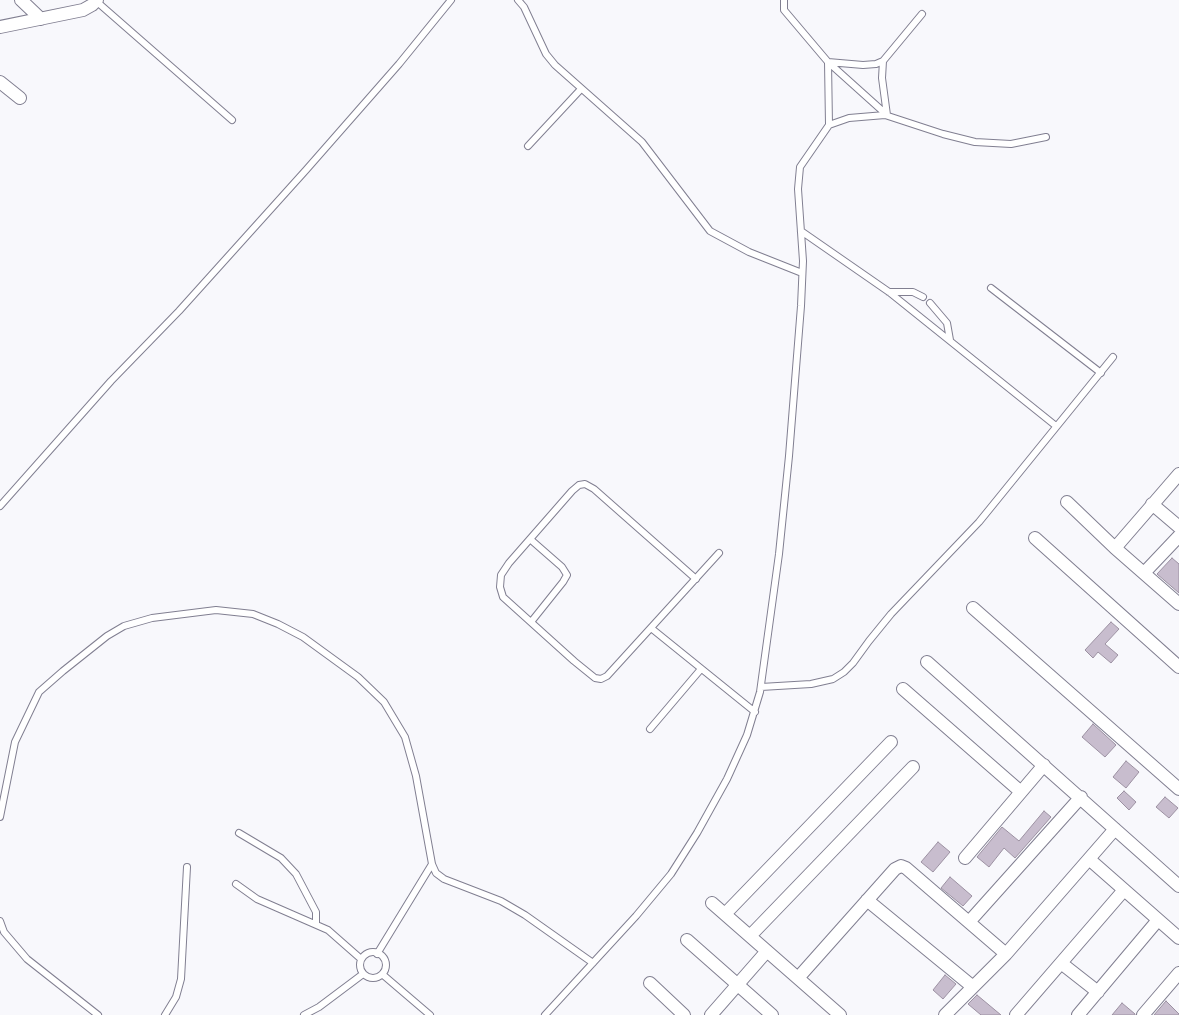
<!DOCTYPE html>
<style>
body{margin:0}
canvas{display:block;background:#f8f8fc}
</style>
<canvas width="1179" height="1015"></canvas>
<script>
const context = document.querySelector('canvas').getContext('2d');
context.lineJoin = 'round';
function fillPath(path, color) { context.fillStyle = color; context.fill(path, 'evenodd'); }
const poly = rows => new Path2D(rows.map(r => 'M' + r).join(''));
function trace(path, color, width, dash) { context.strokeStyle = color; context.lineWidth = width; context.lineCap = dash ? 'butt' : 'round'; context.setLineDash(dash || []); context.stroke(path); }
const building = poly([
 [1172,558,1179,564,1179,593,1157,574,1172,558],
 [1111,622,1119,629,1105,644,1118,655,1111,663,1098,652,1093,658,1085,650,1111,622],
 [1093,724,1116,745,1105,757,1082,737,1093,724],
 [1126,761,1139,772,1126,788,1113,777,1126,761],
 [1124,791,1136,802,1129,810,1117,798,1124,791],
 [1165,797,1178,808,1169,818,1156,807,1165,797],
 [1044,811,1051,817,1015,858,1004,848,989,867,977,857,1002,827,1019,841,1044,811],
 [938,842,950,852,933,872,921,862,938,842],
 [950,877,972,896,963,906,941,888,950,877],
 [945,975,956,984,943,999,933,990,945,975],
 [977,995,1001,1015,981,1015,968,1004,977,995],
 [1166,1001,1179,1014,1179,1015,1154,1015,1166,1001],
 [1122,1003,1135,1014,1135,1015,1112,1015,1122,1003]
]);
fillPath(building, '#c8bdce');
trace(building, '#9c91a2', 1);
const lane = poly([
 [518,0,524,7,546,54,555,65,642,142,710,231,749,252,802,273],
 [96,1,232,120],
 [883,61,882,78,887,115],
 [828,62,863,65,876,64,883,61,922,14],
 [828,62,887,115],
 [829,125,849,118,885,115,943,134,975,142,1011,144,1046,137],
 [528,146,581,89],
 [801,231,889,292,1056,426],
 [991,288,1101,373],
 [889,292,913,292,923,297],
 [930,303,947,323,950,340],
 [0,506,111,381,179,311,306,170,399,64,451,0],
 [530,539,562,567,567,575,563,582,531,622],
 [696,579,594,489,585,484,579,485,572,491,509,563,501,575,500,587,503,597,574,661,595,678,601,679,607,676,719,553],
 [651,628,755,712],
 [761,687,811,684,833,679,844,672,853,663,869,641,891,614,979,522,1113,357],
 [650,729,701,669],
 [0,817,15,742,39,692,63,671,107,636,124,626,152,618,216,610,253,614,278,624,303,637,358,677,384,702,405,737,416,776,432,864,436,873,444,879,501,901,525,915,593,963],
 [239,833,281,858,296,874,316,912,316,923],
 [236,884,257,899,328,930,361,959],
 [0,921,4,932,27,959,98,1015],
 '360 965a13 13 0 1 1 26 0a13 13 0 1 1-26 0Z',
 [377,954,432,864],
 [382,974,430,1015],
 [165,1015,176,997,181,979,187,867],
 [304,1015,319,1007,363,974],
 [545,1015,636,916,671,874,697,833,727,779,747,735,760,692,779,554,789,456,801,306,803,261,798,189,800,167,829,125,828,62,784,10,784,0]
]);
const street = poly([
 [21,0,41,19],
 [0,27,83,10,92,5,97,0],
 [0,82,20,98],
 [1067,502,1115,548,1179,604],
 [1152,504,1179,527],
 [1035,538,1179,667],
 [1115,548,1179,474],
 [1144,573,1179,536],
 [973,608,1179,789],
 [927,662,1179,886],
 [903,689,1021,792],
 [965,858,1044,765],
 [1089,859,1179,938],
 [867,900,973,987],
 [712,903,840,1015],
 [725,914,891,742],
 [969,922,1081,797],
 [750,936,913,767],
 [687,940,772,1015],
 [1061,963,1098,992],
 [798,978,895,869,901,866,906,868,1006,954],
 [650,983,684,1015],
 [711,1015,767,951],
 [945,1015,1006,954,1115,829],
 [1016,1015,1124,890],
 [1078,1015,1158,920],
 [1143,1015,1179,973]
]);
trace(lane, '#817f91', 8);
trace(street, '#817f91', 14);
trace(lane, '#fff', 6);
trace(street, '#fff', 12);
</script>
